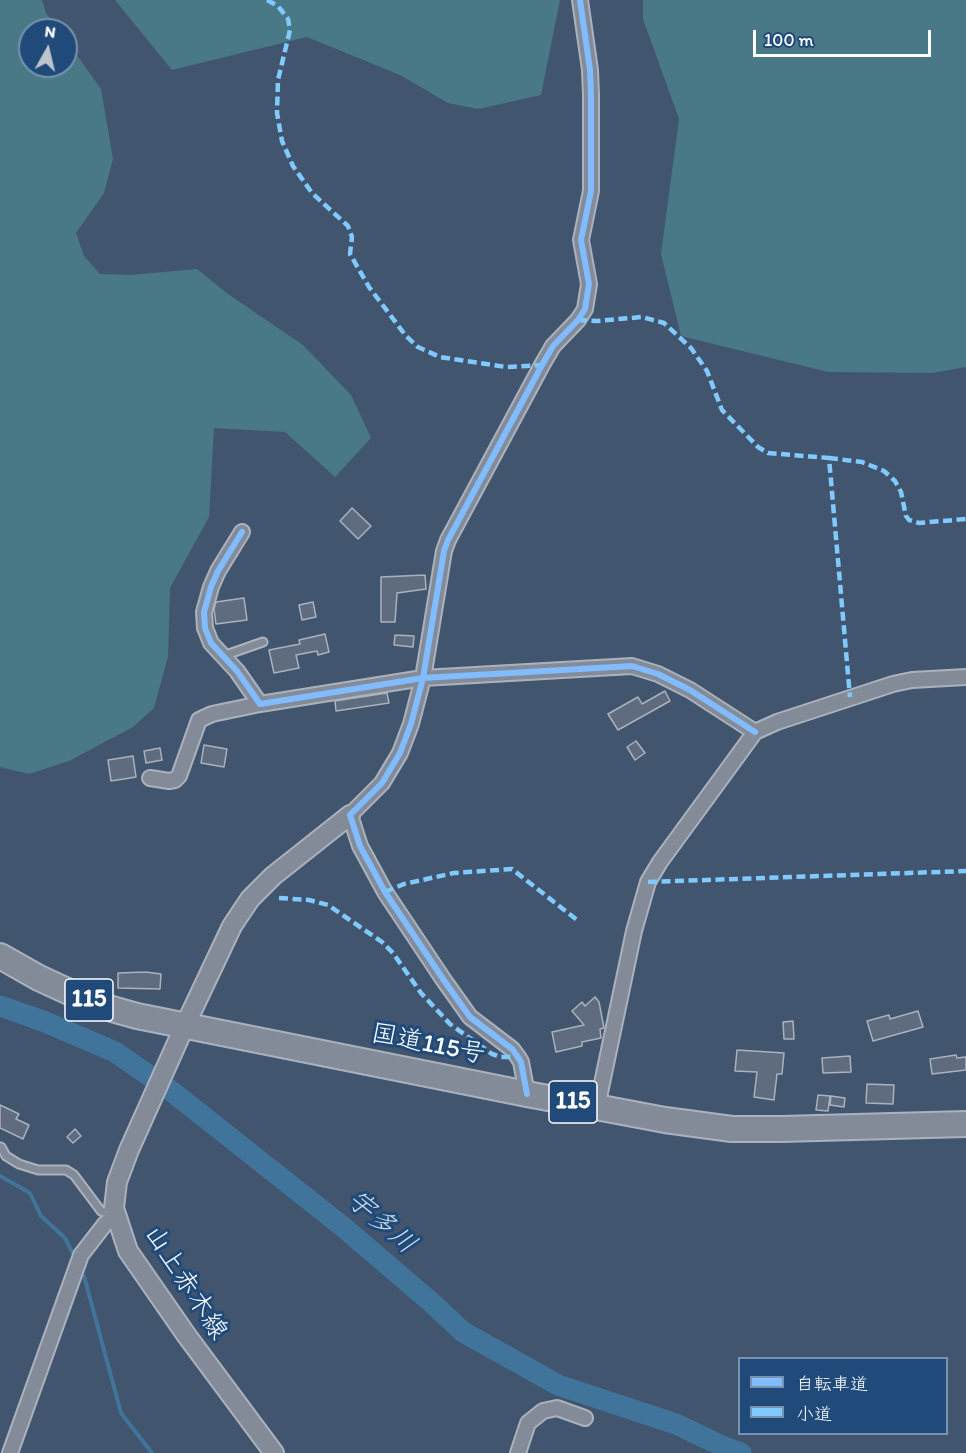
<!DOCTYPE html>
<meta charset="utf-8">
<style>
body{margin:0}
#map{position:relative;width:966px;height:1453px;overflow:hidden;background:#41556e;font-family:Itim,"Klee One",sans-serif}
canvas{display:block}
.legend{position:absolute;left:738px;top:1357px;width:210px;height:78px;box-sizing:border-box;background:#1f4a7a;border:2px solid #7992af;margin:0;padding:8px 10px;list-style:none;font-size:18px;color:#fff}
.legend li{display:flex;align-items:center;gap:12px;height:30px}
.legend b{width:30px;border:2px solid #7992af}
.north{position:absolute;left:18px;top:18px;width:60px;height:60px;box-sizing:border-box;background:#1f4a7a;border:2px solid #7992af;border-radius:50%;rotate:8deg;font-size:16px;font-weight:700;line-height:24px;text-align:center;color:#fff}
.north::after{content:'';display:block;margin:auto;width:21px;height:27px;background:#bcc4cc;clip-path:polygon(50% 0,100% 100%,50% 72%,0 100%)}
.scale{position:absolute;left:753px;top:30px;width:178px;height:27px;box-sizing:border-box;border:3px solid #fff;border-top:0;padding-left:8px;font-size:18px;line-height:21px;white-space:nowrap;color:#fff;-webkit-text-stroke:4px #1f4a7a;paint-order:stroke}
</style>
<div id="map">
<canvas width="966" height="1453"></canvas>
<ul class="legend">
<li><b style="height:8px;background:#80bcff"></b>自転車道</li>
<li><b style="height:8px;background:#80caff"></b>小道</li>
</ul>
<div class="north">N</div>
<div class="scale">100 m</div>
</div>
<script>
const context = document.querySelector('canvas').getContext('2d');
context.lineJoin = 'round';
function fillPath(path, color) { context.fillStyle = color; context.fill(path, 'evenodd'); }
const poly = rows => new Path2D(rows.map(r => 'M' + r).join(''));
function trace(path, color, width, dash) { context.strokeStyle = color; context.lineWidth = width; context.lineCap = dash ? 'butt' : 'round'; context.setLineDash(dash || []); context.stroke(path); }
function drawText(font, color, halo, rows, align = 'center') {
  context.font = font + ' Itim,"Klee One",sans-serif'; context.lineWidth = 6; context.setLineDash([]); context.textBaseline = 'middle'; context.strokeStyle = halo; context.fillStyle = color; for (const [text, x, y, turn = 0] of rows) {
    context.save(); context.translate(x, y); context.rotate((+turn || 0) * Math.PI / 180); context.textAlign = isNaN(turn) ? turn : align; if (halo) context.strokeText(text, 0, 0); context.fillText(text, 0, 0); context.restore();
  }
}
fillPath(poly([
 [0,0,42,0,46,13,59,30,30,30,30,66,66,66,66,40,101,89,113,159,104,193,76,233,84,256,100,274,131,275,197,269,228,294,303,345,351,395,371,438,335,477,285,432,214,428,209,517,170,588,168,657,154,708,133,727,69,761,29,774,0,767],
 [115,0,560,0,541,95,478,109,448,103,400,75,307,37,172,70],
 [643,0,966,0,966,367,932,373,828,372,681,336,661,254,679,119,643,19]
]), '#497886');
trace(poly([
 [0,1176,30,1193,41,1216,65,1238,72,1252],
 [84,1276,121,1413,152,1453]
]), '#41749a', 4);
trace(poly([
 [0,1006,43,1021,115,1052,170,1090,342,1226,432,1303,463,1332,558,1385,676,1424,724,1447,741,1453]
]), '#41749a', 21);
const building = poly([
 [352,508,371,526,358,539,340,521,352,508],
 [425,575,426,589,397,593,395,622,381,622,381,577,425,575],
 [244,598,247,620,216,624,214,609,216,602,244,598],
 [313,602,316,617,302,620,299,605,313,602],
 [325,634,329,652,318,655,317,651,296,655,299,668,274,673,269,650,300,644,299,640,325,634],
 [395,635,414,636,413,647,394,645,395,635],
 [665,691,670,701,618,730,608,714,638,697,642,704,665,691],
 [387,693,389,703,336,711,335,701,387,693],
 [636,741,645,753,635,760,627,747,636,741],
 [204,745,227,749,224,767,201,763,204,745],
 [160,748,162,760,146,763,144,751,160,748],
 [133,756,136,777,111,781,108,760,133,756],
 [146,972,161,974,160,989,118,988,118,973,146,972],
 [595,997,599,1002,604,1028,600,1029,601,1038,582,1042,582,1046,556,1052,552,1032,584,1025,572,1011,582,1002,585,1006,595,997],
 [918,1011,923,1027,873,1041,867,1021,889,1015,890,1019,918,1011],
 [793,1021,794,1039,784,1039,783,1022,793,1021],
 [737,1050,784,1053,782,1074,777,1074,774,1100,754,1097,757,1072,735,1071,737,1050],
 [956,1055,957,1058,966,1057,966,1070,932,1074,930,1059,956,1055],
 [850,1056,851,1072,823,1073,822,1058,850,1056],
 [867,1084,894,1085,893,1104,866,1103,867,1084],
 [818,1095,830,1096,828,1111,816,1110,818,1095],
 [831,1096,845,1098,844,1107,830,1105,831,1096],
 [0,1105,19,1114,16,1119,29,1125,23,1139,0,1128,0,1105],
 [75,1129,81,1136,73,1143,67,1137,75,1129]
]);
fillPath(building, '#5f6b7e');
trace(building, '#aab2be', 1.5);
const lane = poly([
 [223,656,263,642],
 [1,1147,6,1156,19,1164,38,1170,66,1170,74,1175,101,1211,115,1216]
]);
const street = poly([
 [242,532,218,571,211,587,204,612,205,628,211,643,237,671,260,704,423,678,632,666,658,674,690,690,755,732],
 [150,778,169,781,175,780,179,776,199,720,212,714,260,704],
 [527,1094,521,1062,518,1057,512,1049,470,1017,443,979,385,892,360,846,350,815,382,783,400,753,411,724,423,678,444,551,448,540,542,365,553,346,578,320,585,309,589,284,581,240,591,191,591,95,590,70,580,0],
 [597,1107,634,931,648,882,660,862,755,732,777,722,893,684,912,680,966,677],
 [10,1453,81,1255,105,1224,116,1216],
 [518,1453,528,1423,543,1411,557,1408,585,1418]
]);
const secondary = poly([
 [274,1453,187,1336,128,1251,114,1208,117,1182,129,1150,181,1034,232,926,250,899,273,876,350,815]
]);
const highway = poly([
 [0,956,39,978,78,996,112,1009,137,1016,527,1094,665,1120,732,1129,781,1129,966,1124]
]);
trace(lane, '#aab2be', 11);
trace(street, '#aab2be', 18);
trace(secondary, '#aab2be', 22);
trace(highway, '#aab2be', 28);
trace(lane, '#828b97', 7);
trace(street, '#828b97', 14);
trace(secondary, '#828b97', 18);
trace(highway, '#828b97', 24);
trace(poly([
 [267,0,278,6,288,19,290,30,278,80,277,113,282,141,293,166,312,193,348,226,352,237,350,254,369,287,406,336,418,347,440,357,506,367,542,365],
 [578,320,597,321,642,317,664,323,691,348,707,371,722,410,758,447,768,453,829,458,850,697],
 [829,458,862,462,884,471,895,481,901,492,906,516,909,520,919,523,966,519],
 [648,882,966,871],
 [385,892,404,884,454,873,512,869,577,920],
 [279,898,309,900,328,905,382,942,393,953,421,993,450,1024,492,1054,501,1057,518,1057]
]), '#80caff', 4.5, [9, 4.5]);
trace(poly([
 [242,532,218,571,211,587,204,612,205,628,211,643,237,671,260,704,423,678,632,666,658,674,690,690,755,732],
 [527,1094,521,1062,518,1057,512,1049,470,1017,443,979,385,892,360,846,350,815,382,783,400,753,411,724,423,678,444,551,448,540,542,365,553,346,578,320,585,309,589,284,581,240,591,191,591,95,590,70,580,0]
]), '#80bcff', 6);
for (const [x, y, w] of [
 [89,1000,48],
 [573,1102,48]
]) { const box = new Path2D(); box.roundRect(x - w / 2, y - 21, w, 42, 4.5); context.fillStyle = '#1f4a7a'; context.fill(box); trace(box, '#fff', 1.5); }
drawText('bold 24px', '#fff', null, [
 ["115",89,1000],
 ["115",573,1102]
]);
drawText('26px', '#fff', '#1f4a7a', [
 ["国道115号",428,1045,11],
 ["山上赤木線",185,1283,57]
]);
drawText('italic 27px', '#d0dde7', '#1f4a7a', [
 ["宇多川",381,1223,41]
]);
</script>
